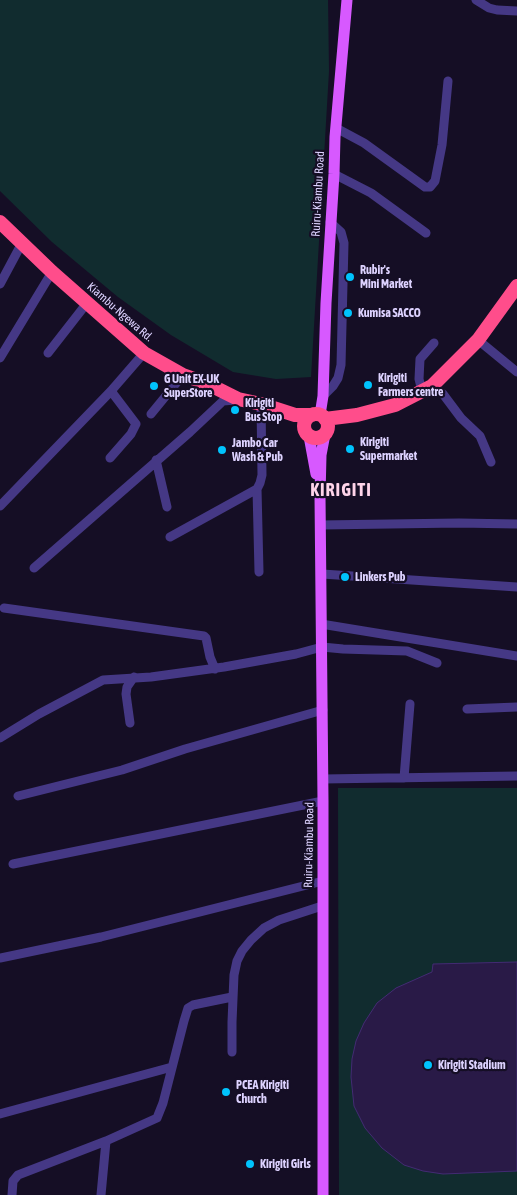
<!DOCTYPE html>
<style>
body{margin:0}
canvas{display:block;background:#150e25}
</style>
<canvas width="517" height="1195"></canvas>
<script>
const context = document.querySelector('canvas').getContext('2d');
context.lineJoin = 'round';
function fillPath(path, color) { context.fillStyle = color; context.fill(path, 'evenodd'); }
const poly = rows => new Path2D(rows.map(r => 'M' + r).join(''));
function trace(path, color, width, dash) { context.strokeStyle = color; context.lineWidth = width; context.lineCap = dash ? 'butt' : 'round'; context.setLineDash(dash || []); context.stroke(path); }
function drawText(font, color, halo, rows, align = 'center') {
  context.font = font + ' "Asap Condensed",sans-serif'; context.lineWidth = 4.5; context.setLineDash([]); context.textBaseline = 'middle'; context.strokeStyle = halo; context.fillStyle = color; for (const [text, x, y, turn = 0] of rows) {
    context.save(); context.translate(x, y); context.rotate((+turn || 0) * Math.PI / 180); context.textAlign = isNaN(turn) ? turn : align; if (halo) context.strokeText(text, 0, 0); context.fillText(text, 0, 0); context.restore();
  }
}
fillPath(poly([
 [0,0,328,0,329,71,311,377,276,379,233,372,171,335,118,297,52,242,0,191],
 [338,788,517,788,517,1195,339,1195]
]), '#112c2f');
const building = poly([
 [517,962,517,1171,443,1174,423,1171,404,1165,382,1148,365,1128,354,1106,351,1077,352,1059,356,1041,364,1023,377,1003,396,988,432,972,433,964,517,962]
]);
fillPath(building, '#291a47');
trace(building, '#432b73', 1);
trace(poly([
 [476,0,489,8,497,10,517,11],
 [336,128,364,143,425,187,430,187,435,181,442,145,448,81],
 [334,174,371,193,426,233],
 [0,284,22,243],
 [478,340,517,372],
 [48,353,87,303],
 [0,358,52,272],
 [432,386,443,394,461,418,480,436,491,462],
 [422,391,419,379,420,359,434,343],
 [323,396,333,386,338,378,341,365,344,243,341,232,330,222],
 [151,414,183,375],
 [110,458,131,434,136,424,111,391],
 [156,460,167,507],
 [257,489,259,572],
 [0,506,111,391,144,353],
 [321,525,459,523,517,524],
 [170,537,257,489,260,483,262,475,261,404],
 [34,568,190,432,223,401,235,400],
 [322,574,517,587],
 [4,608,204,636,206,638,210,657,215,669],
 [321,624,517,656],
 [467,709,517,707],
 [130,723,126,694,127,687,134,677],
 [0,738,39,714,103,680,151,677,224,667,296,654,322,647,343,649,407,651,437,663],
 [404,778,410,704],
 [323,779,517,776],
 [18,796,122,770,185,749,323,710],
 [13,864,323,801],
 [0,958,101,937,323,881],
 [232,1052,232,1022,234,975,237,961,242,951,251,940,264,928,279,920,322,906],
 [0,1114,172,1067],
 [12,1195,13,1181,18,1175,106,1141],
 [101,1195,106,1141,157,1118,163,1103,184,1021,188,1008,193,1005,232,997]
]), '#453885', 9);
trace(poly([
 [320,415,323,396,326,303,334,174,335,137,347,0],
 [309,436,316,474],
 [323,1195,323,801,320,496,321,455,325,434]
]), '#d759ff', 11);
trace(poly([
 [0,222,52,272,144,353,183,375,206,383,238,399,261,404,295,415,312,415],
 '304 426a12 12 0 1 1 24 0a12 12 0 1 1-24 0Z',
 [325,419,357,415,395,405,432,386,478,340,517,286]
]), '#ff4d8b', 14);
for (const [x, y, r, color] of [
 [350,277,5,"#00c3fd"],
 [348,313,5,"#00c3fd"],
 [368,385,5,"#00c3fd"],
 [154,386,5,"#00c3fd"],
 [235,410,5,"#00c3fd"],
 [350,449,5,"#00c3fd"],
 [222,450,5,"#00c3fd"],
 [345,577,5,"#00c3fd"],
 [428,1065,5,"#00c3fd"],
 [226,1092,5,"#00c3fd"],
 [250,1164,5,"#00c3fd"]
]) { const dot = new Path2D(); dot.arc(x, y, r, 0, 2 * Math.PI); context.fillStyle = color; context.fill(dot); trace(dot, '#150e25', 2); }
drawText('12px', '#ddd2ff', '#150e25', [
 ["Ruiru-Kiambu Road",318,194,-87],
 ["Kiambu-Ngewa Rd.",120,312,41],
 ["Ruiru-Kiambu Road",309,845,-89]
]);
drawText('bold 12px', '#ddd2ff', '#150e25', [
 ["Rubir's",360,270],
 ["Mini Market",360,284],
 ["Kumisa SACCO",358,313],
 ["Kirigiti",378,378],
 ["Farmers centre",378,392],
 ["G Unit EX-UK",164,379],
 ["SuperStore",164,393],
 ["Kirigiti",245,403],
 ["Bus Stop",245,417],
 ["Kirigiti",360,442],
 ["Supermarket",360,456],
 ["Jambo Car",232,443],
 ["Wash & Pub",232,457],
 ["Linkers Pub",355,577],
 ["Kirigiti Stadium",438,1065],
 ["PCEA Kirigiti",236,1085],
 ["Church",236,1099],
 ["Kirigiti Girls",260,1164]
], 'left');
context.letterSpacing = '1px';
drawText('bold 18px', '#ffd4ea', '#150e25', [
 ["KIRIGITI",341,490]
]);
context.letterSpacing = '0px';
</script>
